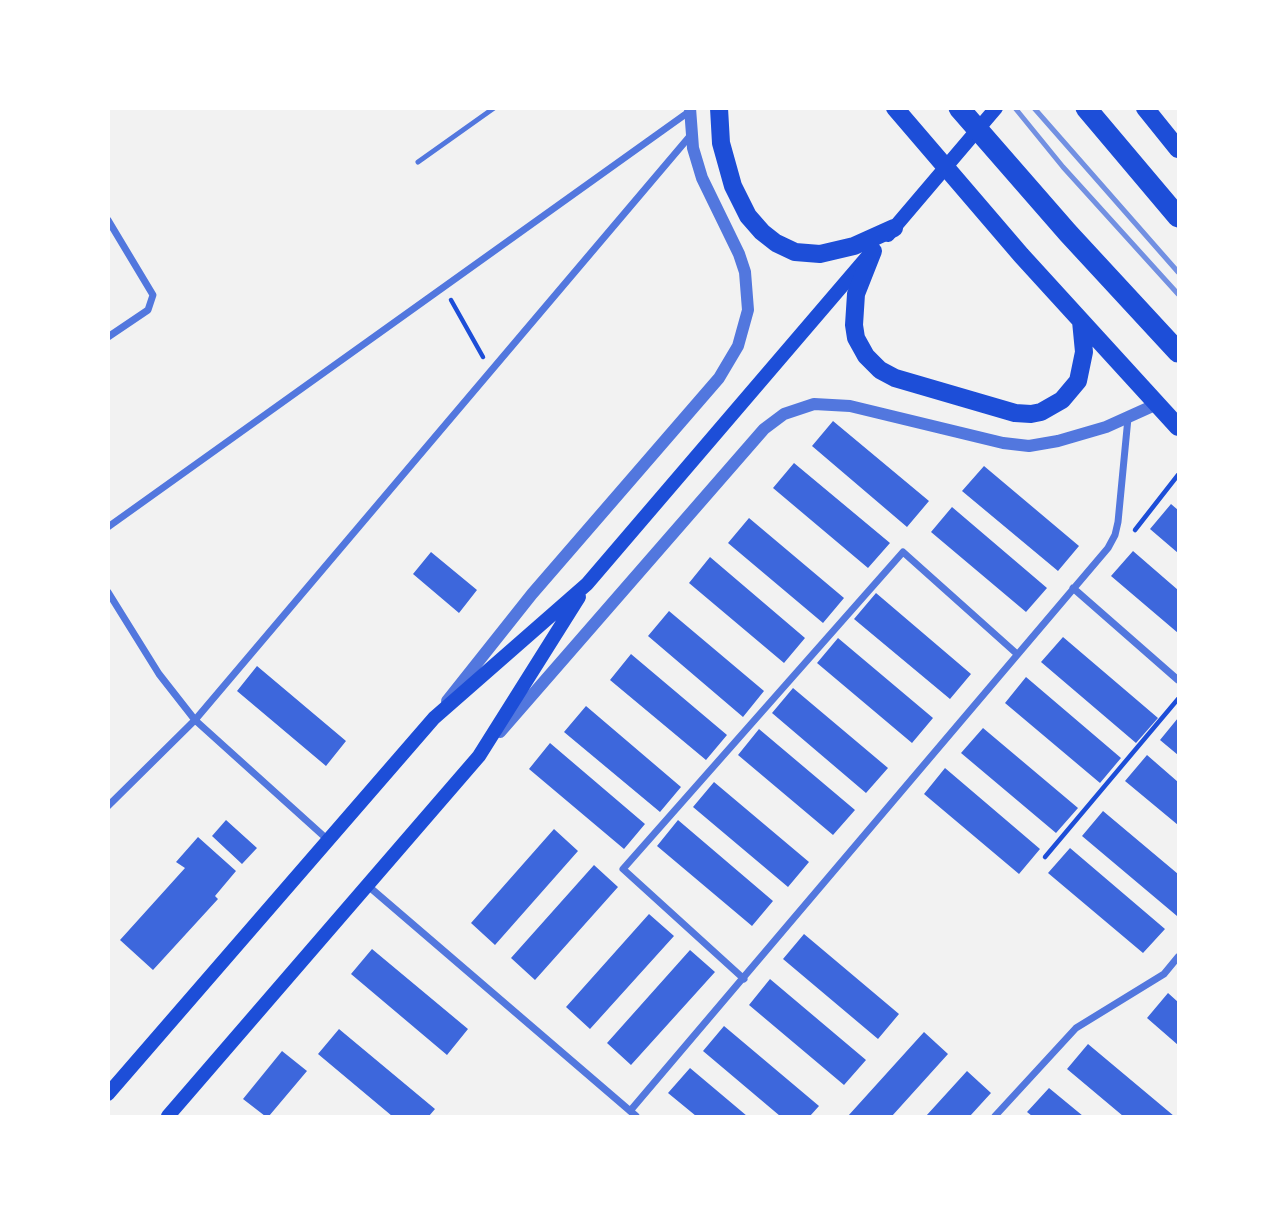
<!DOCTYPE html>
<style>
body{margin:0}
#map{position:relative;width:1287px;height:1225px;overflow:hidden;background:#f2f2f2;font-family:Manrope,sans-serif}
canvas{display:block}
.frame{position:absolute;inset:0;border:110px solid #fff;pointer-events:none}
</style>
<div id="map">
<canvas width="1287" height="1225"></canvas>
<div class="frame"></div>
</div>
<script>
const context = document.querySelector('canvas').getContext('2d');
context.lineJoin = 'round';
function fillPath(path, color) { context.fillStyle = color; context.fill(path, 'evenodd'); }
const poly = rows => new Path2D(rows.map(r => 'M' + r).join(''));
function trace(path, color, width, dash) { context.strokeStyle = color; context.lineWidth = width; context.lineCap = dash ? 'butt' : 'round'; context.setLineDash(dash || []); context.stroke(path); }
fillPath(poly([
 [833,421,929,501,907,527,812,446],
 [794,463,890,543,868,568,773,488],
 [984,466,1079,546,1058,571,962,491],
 [1171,504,1178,510,1178,553,1150,529],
 [952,507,1047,588,1026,612,931,532],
 [749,518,844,598,823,623,728,543],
 [1133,551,1178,590,1178,633,1111,576],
 [431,552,477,590,459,613,413,574],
 [710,557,805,638,784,663,689,583],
 [876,593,971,674,950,699,854,619],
 [669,611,764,691,743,717,648,636],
 [1063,637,1158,718,1136,743,1041,662],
 [838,638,933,718,912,743,817,663],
 [631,654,727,735,706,760,610,680],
 [257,666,346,741,326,766,237,691],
 [1026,677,1121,758,1100,783,1005,703],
 [793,688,888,768,866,793,772,713],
 [586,706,681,787,660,812,564,732],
 [1178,718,1178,755,1160,740],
 [983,728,1078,808,1056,833,961,753],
 [759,729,855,810,833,835,738,755],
 [550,743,645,824,624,849,529,769],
 [1147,755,1178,782,1178,825,1125,781],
 [945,768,1040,849,1019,874,924,794],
 [714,782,809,862,788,887,693,807],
 [1103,811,1178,874,1177,916,1082,836],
 [226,820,257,848,242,864,212,836],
 [678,820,773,901,752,926,657,846],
 [554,829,578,851,495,945,471,923],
 [198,837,236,871,215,896,218,899,153,970,120,940,185,868,176,862],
 [1070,848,1165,929,1143,953,1048,873],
 [594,865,618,887,535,980,511,958],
 [649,914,674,936,590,1029,566,1007],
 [804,934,899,1014,878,1039,783,959],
 [372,949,468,1029,447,1055,351,974],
 [690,950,715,972,631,1065,607,1043],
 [770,979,866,1060,844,1085,749,1005],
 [1168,993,1178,1002,1178,1045,1147,1018],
 [724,1026,819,1106,810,1116,780,1116,703,1051],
 [339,1029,435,1109,429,1116,392,1116,318,1054],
 [924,1032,948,1054,892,1116,848,1116],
 [1088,1044,1174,1116,1123,1116,1067,1069],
 [282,1051,307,1071,269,1116,265,1116,243,1099],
 [690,1068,747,1116,696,1116,668,1093],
 [967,1071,991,1093,970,1116,926,1116],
 [1049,1088,1083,1116,1032,1116,1027,1112]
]), '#3d67dc');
trace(poly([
 [451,300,483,357],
 [1135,530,1178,475],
 [1045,857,1178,699]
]), '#1d4ed8', 4.5);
trace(poly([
 [418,162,494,108]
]), '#5277de', 5);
trace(poly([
 [108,220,153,295,148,310,108,337],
 [108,527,690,111],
 [1073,588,1178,680],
 [108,592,159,674,195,720,328,840],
 [108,806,195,720,690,136],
 [367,885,636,1116],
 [744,979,623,869,903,552,1017,654],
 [630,1111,1108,548,1115,535,1118,522,1128,418],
 [995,1116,1076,1028,1164,974,1178,957]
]), '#5277de', 7);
trace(poly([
 [447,701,532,594,719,378,738,346,748,310,745,272,739,254,702,178,693,148,690,108],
 [500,732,764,429,784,414,814,404,850,406,1003,443,1029,446,1058,441,1106,427,1157,404]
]), '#5277de', 12);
trace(poly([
 [888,235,996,108],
 [108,1094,434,718,587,584,867,257],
 [168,1116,479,756,579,597]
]), '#1d4ed8', 14);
trace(poly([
 [719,108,721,143,733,186,748,216,762,232,776,243,795,252,820,254,854,246,894,228],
 [895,108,1021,255,1178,427],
 [1145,108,1178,149],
 [873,251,856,294,854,325,856,338,866,356,880,370,895,378,1015,413,1031,414,1041,412,1062,400,1078,381,1084,352,1081,321]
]), '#1d4ed8', 18);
trace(poly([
 [959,108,1068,233,1178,352],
 [1086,108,1178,217]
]), '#1d4ed8', 21);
trace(poly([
 [1015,108,1063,167,1178,294],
 [1034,108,1178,272]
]), '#7290e2', 5);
</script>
